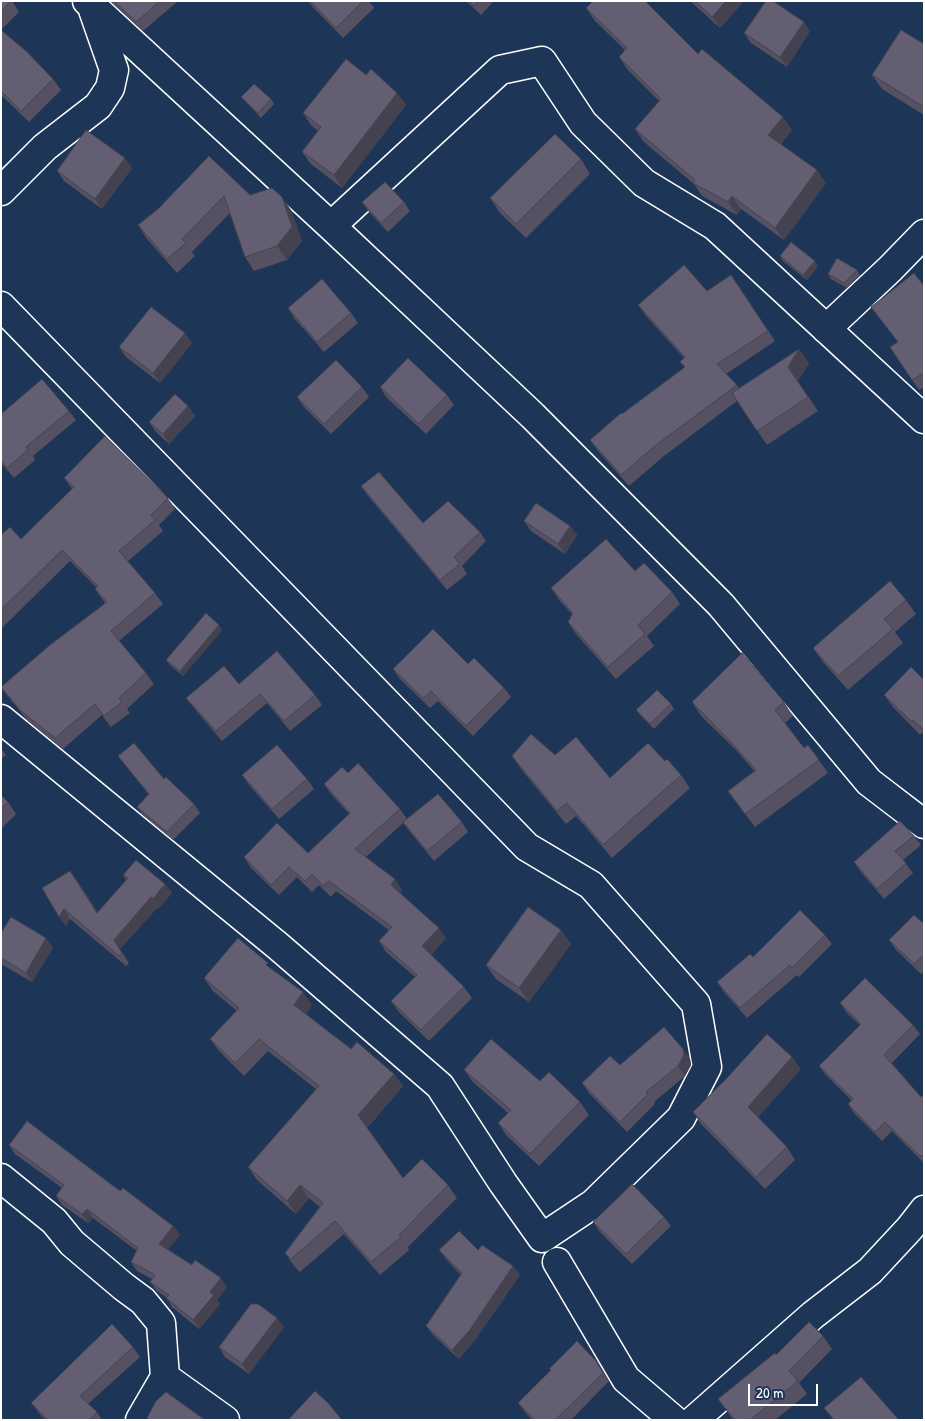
<!DOCTYPE html>
<style>
body{margin:0}
#map{position:relative;width:925px;height:1421px;overflow:hidden;background:#1d3557;font-family:"Patrick Hand",sans-serif}
canvas{display:block}
.frame{position:absolute;inset:0;border:2px solid #fff;pointer-events:none}
.scale{position:absolute;left:748px;top:1384px;width:70px;height:22px;box-sizing:border-box;border:2px solid #fff;border-top:0;padding-left:6px;font-size:15px;line-height:18px;white-space:nowrap;color:#fff;-webkit-text-stroke:4px #1d3557;paint-order:stroke}
</style>
<div id="map">
<canvas width="925" height="1421"></canvas>
<div class="frame"></div>
<div class="scale">20 m</div>
</div>
<script>
const context = document.querySelector('canvas').getContext('2d');
context.lineJoin = 'round';
const poly = rows => new Path2D(rows.map(r => 'M' + r).join(''));
function trace(path, color, width, dash) { context.strokeStyle = color; context.lineWidth = width; context.lineCap = dash ? 'butt' : 'round'; context.setLineDash(dash || []); context.stroke(path); }
function fillPath(path, color) { context.fillStyle = color; context.fill(path, 'evenodd'); }
const street = poly([
 [87,1,331,226,533,416,721,605,869,782,924,824],
 [1,191,45,147,98,106,110,88,114,70,93,10],
 [331,226,500,70,542,61,583,123,644,183,715,226,924,419],
 [1,306,527,847,591,885,696,1004,707,1067,681,1118,593,1204,542,1238,503,1183,440,1086,278,946,1,719],
 [826,329,890,269,924,234],
 [1,1178,54,1221,72,1243,124,1287,143,1301,161,1323,165,1377,140,1420],
 [557,1262,626,1379,674,1420],
 [165,1377,225,1420],
 [694,1420,813,1315,870,1271,910,1228,924,1210]
]);
trace(street, '#fff', 31);
trace(street, '#1d3557', 28);
fillPath(poly([
 [1,1,12,1,19,12,1,30,53,79,61,90,29,122,1,95],
 [110,1,178,1,143,31],
 [308,1,369,1,374,8,343,38,311,5],
 [466,1,494,1,481,15],
 [690,1,744,1,720,28],
 [586,8,698,54,792,130,781,144,826,183,784,240,741,209,737,215,702,196,694,184,644,142,635,129,659,101,628,70,619,57,625,50,595,21],
 [810,31,787,67,751,43,744,33],
 [924,44,924,115,882,89,872,75],
 [366,75,397,93,406,105,342,188,311,164,302,152,318,131,311,125,303,113],
 [241,97,271,99,274,104,261,118,245,101],
 [209,156,250,195,291,210,302,241,287,260,254,271,245,257,230,213,192,252,195,256,177,273,147,239,138,225,158,209],
 [581,159,590,174,526,238,500,213,490,198],
 [132,168,102,209,64,181,57,171],
 [362,202,404,202,410,211,388,232,369,212],
 [780,256,818,266,807,280,783,261],
 [857,270,860,275,847,288,831,279,828,274],
 [739,286,775,341,726,374,739,388,799,349,809,363,798,381,818,411,767,445,737,401,664,456,629,486,597,450,590,440,622,414,685,368,680,362,684,358,646,316,638,305,707,291],
 [924,286,924,387,919,390,890,347,898,342,871,307],
 [288,308,351,313,358,323,324,352,294,318],
 [192,343,160,383,126,357,119,347],
 [362,387,369,397,331,434,304,407,297,397],
 [380,387,447,395,454,405,426,434,386,397],
 [188,406,195,416,169,444,156,432,149,422],
 [69,411,76,420,33,456,35,460,14,478,1,463,1,414],
 [64,478,168,498,175,509,159,525,163,531,128,561,155,593,163,604,119,641,146,673,154,684,127,709,130,713,111,727,102,715,63,749,29,722,9,698,1,688,105,603,95,589,97,588,70,561,1,629,1,535,21,539,72,489],
 [361,486,423,523,480,532,486,541,462,566,467,574,447,590,368,496],
 [524,521,570,526,577,535,565,554,531,531],
 [635,571,672,592,680,604,647,636,654,646,616,679,576,634,568,622,572,614,559,600,551,588],
 [906,600,916,614,895,632,903,643,848,690,823,662,813,648],
 [222,630,183,676,170,665,166,660],
 [468,664,504,688,511,697,473,736,438,701,430,708,400,679,393,669],
 [924,680,924,734,922,733,920,735,893,707,884,695],
 [239,684,315,695,322,705,290,731,267,703,222,741,193,707,186,698],
 [692,702,784,702,793,716,785,723,804,748,819,760,828,773,755,827,728,791,755,772,738,752,701,716],
 [671,704,674,709,654,729,640,715,636,710],
 [1,748,6,755,1,759],
 [555,755,610,778,665,761,681,775,690,788,612,858,576,816,566,824,521,769,512,756],
 [118,756,164,779,194,804,200,813,173,840,143,815,137,807,149,795],
 [348,773,400,809,407,819,462,822,468,832,434,861,410,832,403,823,366,857,402,890,400,893,446,938,431,955,464,987,472,998,429,1041,399,1012,391,1001,415,977,386,952,379,941,389,930,336,891,331,897,319,885,312,892,297,877,279,895,251,868,244,857,308,853,349,814,331,794,324,784],
 [242,775,307,779,314,789,279,819,249,785],
 [1,795,8,802,16,814,1,829],
 [914,836,921,845,903,860,913,873,884,899,860,871,854,862],
 [123,875,165,884,172,893,159,908,158,907,120,949,129,963,126,966,70,919,66,926,59,917,77,880,98,913,126,880],
 [924,924,924,972,921,974,896,950,889,940],
 [1,933,46,938,53,948,32,982,1,964],
 [825,935,832,944,799,977,797,975,747,1018,724,992,717,982,753,957],
 [571,944,529,1002,496,979,486,965],
 [272,969,312,1005,306,1014,351,1049,394,1074,403,1086,367,1128,403,1178,448,1185,457,1198,408,1247,409,1250,380,1275,344,1234,300,1272,294,1266,285,1253,320,1207,309,1198,296,1214,257,1180,248,1167,316,1089,268,1051,244,1076,219,1051,210,1039,237,1011,213,991,204,978],
 [840,1003,913,1025,920,1034,892,1063,921,1097,924,1095,924,1163,892,1131,882,1141,854,1113,848,1104,851,1100,826,1075,819,1066,860,1025,847,1013],
 [683,1049,690,1059,691,1065,685,1076,654,1102,655,1104,627,1132,589,1093,582,1083,620,1065],
 [801,1069,758,1117,787,1147,795,1160,765,1189,701,1124,693,1112,726,1079],
 [464,1070,580,1102,589,1115,539,1166,507,1136,498,1123,508,1113,473,1082],
 [9,1145,120,1191,173,1226,180,1235,167,1250,227,1287,217,1300,220,1304,199,1329,172,1307,167,1298,157,1291,150,1282,152,1279,137,1271,131,1262,137,1251,93,1218,88,1223,62,1205,56,1196,62,1188,15,1154],
 [664,1217,671,1226,632,1264,600,1232,593,1222],
 [439,1250,478,1250,513,1266,520,1275,475,1340,459,1359,433,1335,426,1326,461,1275,446,1259],
 [284,1327,249,1374,225,1357,219,1347],
 [823,1336,832,1349,799,1383,807,1394,775,1420,733,1420,718,1399,776,1355],
 [133,1347,140,1357,88,1404,97,1412,102,1420,45,1420,38,1412,31,1403],
 [596,1361,609,1381,571,1420,532,1420,524,1411,518,1403]
]), '#555162');
fillPath(poly([
 [726,1,744,1,720,28,712,17],
 [804,22,810,31,787,67,780,57],
 [397,93,406,105,342,188,334,175],
 [783,117,792,130,777,148,768,135],
 [125,158,132,168,102,209,95,199],
 [817,170,826,183,784,240,775,228],
 [732,196,741,209,737,215,728,202],
 [282,197,291,210,302,241,287,260,277,246],
 [815,261,818,266,807,280,803,275],
 [185,333,192,343,160,383,153,373],
 [799,349,809,363,798,381,818,411,788,367],
 [188,406,195,416,169,444,163,434],
 [570,526,577,535,565,554,558,544],
 [219,625,222,630,183,676,180,671],
 [70,871,77,880,104,923,97,913],
 [395,879,402,890,398,895,391,885],
 [165,884,172,893,159,908,153,899],
 [151,897,158,907,120,949,129,963,114,940],
 [64,909,70,919,66,926,59,917],
 [439,928,446,938,430,957,422,946],
 [561,930,571,944,529,1002,519,988],
 [46,938,53,948,32,982,26,973],
 [303,992,312,1005,303,1018,294,1005],
 [683,1049,690,1059,691,1065,685,1076,678,1066],
 [792,1057,801,1069,756,1119,748,1107],
 [394,1074,403,1086,366,1128,358,1115],
 [300,1185,309,1198,296,1214,287,1201],
 [87,1209,93,1218,88,1223,82,1214],
 [173,1226,180,1235,165,1253,159,1244],
 [513,1266,520,1275,475,1340,459,1359,452,1350],
 [221,1278,227,1287,217,1300,220,1304,199,1329,193,1320,210,1292],
 [277,1318,284,1327,249,1374,242,1364]
]), '#454250');
const building = poly([
 [1,1,11,1,1,11,1,1],
 [114,1,160,1,136,22,114,1],
 [310,1,363,1,336,28,310,1],
 [469,1,478,1,474,6,469,1],
 [593,1,645,1,698,54,702,49,783,117,768,135,817,170,775,228,732,196,728,202,693,183,695,180,635,129,661,99,619,57,627,48,586,8,593,1],
 [695,1,726,1,712,17,695,1],
 [766,1,773,1,804,22,780,57,744,33,766,1],
 [1,30,26,51,53,79,21,111,1,91,1,30],
 [901,30,924,44,924,107,872,75,901,30],
 [346,59,366,75,371,69,397,93,334,175,302,152,321,127,303,113,346,59],
 [254,84,271,99,258,113,241,97,254,84],
 [86,130,125,158,95,199,57,171,86,130],
 [555,134,581,159,516,224,490,198,555,134],
 [209,156,250,195,272,188,282,197,292,227,277,246,245,257,224,196,182,239,186,243,167,259,138,225,158,209,209,156],
 [385,182,404,202,381,223,362,202,385,182],
 [791,242,815,261,803,275,780,256,791,242],
 [837,258,857,270,844,283,828,274,837,258],
 [684,265,707,291,731,275,768,331,717,364,737,385,656,445,621,475,590,440,621,413,622,414,685,367,680,362,685,357,638,305,684,265],
 [914,273,924,286,924,373,912,380,890,347,898,342,871,307,914,273],
 [322,279,351,313,317,342,288,308,322,279],
 [151,307,185,333,153,373,119,347,151,307],
 [799,349,788,367,808,397,757,431,732,393,799,349],
 [408,358,447,395,419,424,380,387,408,358],
 [336,360,362,387,324,424,297,397,336,360],
 [42,379,69,411,26,447,28,450,7,468,1,461,1,414,42,379],
 [175,394,188,406,163,434,149,422,175,394],
 [105,436,168,498,151,515,155,520,119,551,155,593,111,631,146,673,119,698,122,702,104,716,95,704,55,738,21,711,1,687,50,645,107,602,95,589,98,586,62,550,1,610,1,535,10,527,21,539,74,487,64,478,105,436],
 [379,472,423,523,448,501,480,532,454,557,460,564,440,580,361,486,379,472],
 [536,503,570,526,558,544,524,521,536,503],
 [606,539,635,571,644,563,672,592,638,625,645,634,608,667,568,622,573,613,551,588,606,539],
 [890,581,906,600,884,619,893,629,838,676,813,648,890,581],
 [206,613,219,625,180,671,166,660,206,613],
 [433,629,468,664,474,658,504,688,466,726,431,691,423,698,393,669,433,629],
 [277,651,315,695,284,721,260,694,216,731,186,698,224,666,239,684,277,651],
 [742,653,784,702,775,710,804,748,808,745,819,760,745,814,728,791,756,770,728,739,692,702,742,653],
 [911,667,924,680,924,730,913,720,912,722,884,695,911,667],
 [657,690,671,704,650,724,636,710,657,690],
 [531,734,555,755,576,737,610,778,648,743,665,761,667,759,681,775,603,845,567,803,557,811,512,756,531,734],
 [134,743,164,779,166,777,194,804,167,832,137,807,149,794,118,756,134,743],
 [277,745,307,779,272,809,242,775,277,745],
 [358,763,400,809,355,849,395,879,391,885,439,928,422,946,464,987,421,1030,391,1001,417,975,379,941,392,927,329,881,323,886,312,874,305,881,289,867,271,885,244,857,277,823,308,853,350,813,324,784,342,767,348,773,358,763],
 [438,794,462,822,427,851,403,822,438,794],
 [1,795,8,802,1,808,1,795],
 [900,821,914,836,895,851,906,863,877,889,854,862,900,821],
 [136,860,165,884,153,899,151,897,114,940,122,953,119,956,64,909,59,917,42,888,70,871,97,913,128,878,123,875,136,860],
 [528,907,561,930,519,988,486,965,528,907],
 [800,910,825,935,792,968,790,965,740,1008,717,982,750,954,753,957,800,910],
 [914,915,924,924,924,955,914,964,889,940,914,915],
 [11,917,46,938,26,973,1,958,1,933,11,917],
 [238,938,268,963,266,965,303,992,294,1005,351,1049,357,1042,394,1074,358,1115,403,1178,422,1159,448,1185,399,1235,401,1237,371,1262,335,1221,291,1259,285,1253,323,1203,300,1185,287,1201,248,1167,319,1086,259,1039,235,1063,210,1039,239,1008,204,978,238,938],
 [865,978,913,1025,884,1055,921,1097,924,1095,924,1154,921,1157,885,1122,875,1132,848,1104,853,1099,819,1066,861,1024,840,1003,865,978],
 [664,1027,683,1049,684,1055,678,1066,646,1092,648,1094,620,1122,582,1083,610,1056,620,1065,664,1027],
 [767,1034,792,1057,748,1107,787,1147,756,1177,693,1112,726,1079,767,1034],
 [491,1039,540,1081,549,1072,580,1102,530,1154,498,1123,511,1110,464,1070,491,1039],
 [27,1121,120,1191,123,1188,173,1226,159,1244,192,1265,195,1260,221,1278,210,1292,214,1295,193,1320,166,1298,169,1295,150,1282,155,1275,131,1262,138,1248,87,1209,82,1214,56,1196,64,1185,9,1145,27,1121],
 [632,1184,664,1217,626,1254,593,1222,632,1184],
 [459,1231,478,1250,482,1245,513,1266,469,1331,452,1350,426,1326,462,1273,439,1250,459,1231],
 [251,1304,258,1304,277,1318,242,1364,219,1347,251,1304],
 [809,1322,823,1336,789,1371,798,1381,750,1420,735,1420,718,1399,775,1353,776,1355,809,1322],
 [112,1324,133,1347,80,1396,97,1412,89,1420,48,1420,31,1403,112,1324],
 [577,1341,596,1361,603,1373,555,1420,535,1420,518,1403,551,1370,549,1369,577,1341],
 [861,1377,899,1420,834,1420,824,1408,861,1377],
 [315,1391,328,1403,342,1420,288,1420,315,1391],
 [166,1392,205,1420,149,1420,147,1418,156,1401,166,1392]
]);
fillPath(building, '#635e72');
trace(building, '#454250', 1);
</script>
